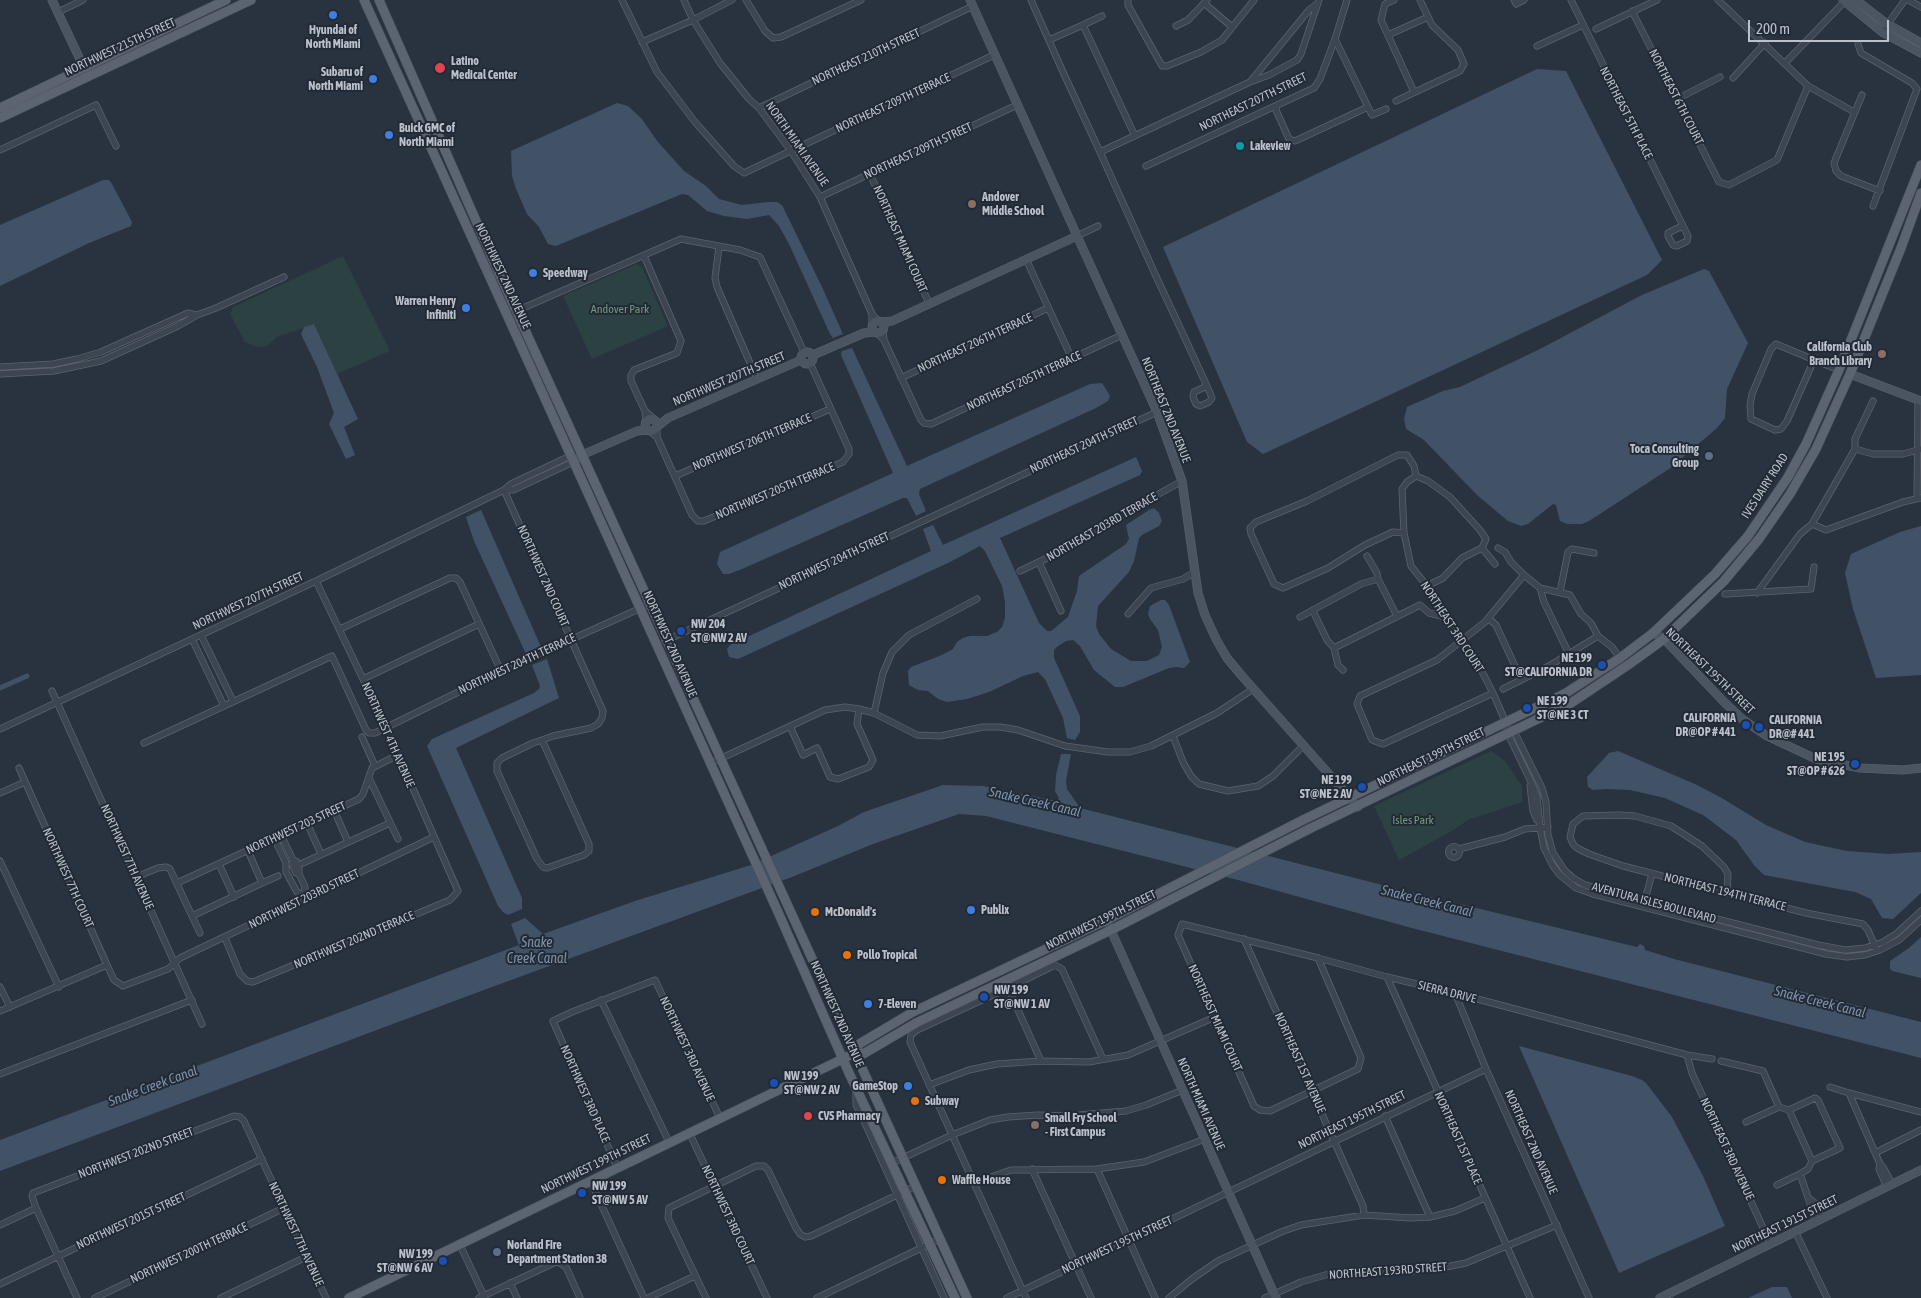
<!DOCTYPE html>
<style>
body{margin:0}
#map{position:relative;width:1921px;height:1298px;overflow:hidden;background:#293340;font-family:"Asap Condensed",sans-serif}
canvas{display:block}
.scale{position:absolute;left:1748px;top:20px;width:141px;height:22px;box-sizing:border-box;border:2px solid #bac1ca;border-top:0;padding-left:6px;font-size:15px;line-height:18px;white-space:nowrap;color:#bac1ca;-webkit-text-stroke:4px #222a35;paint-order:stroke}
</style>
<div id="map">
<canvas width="1921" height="1298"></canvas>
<div class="scale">200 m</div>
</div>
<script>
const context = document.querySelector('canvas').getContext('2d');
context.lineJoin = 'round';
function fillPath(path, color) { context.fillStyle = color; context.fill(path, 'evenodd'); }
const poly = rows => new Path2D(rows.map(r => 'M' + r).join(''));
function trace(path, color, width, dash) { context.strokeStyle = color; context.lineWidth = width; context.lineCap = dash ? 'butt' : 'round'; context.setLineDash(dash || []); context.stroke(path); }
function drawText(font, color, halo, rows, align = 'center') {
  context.font = font + ' "Asap Condensed",sans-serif'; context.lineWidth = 4; context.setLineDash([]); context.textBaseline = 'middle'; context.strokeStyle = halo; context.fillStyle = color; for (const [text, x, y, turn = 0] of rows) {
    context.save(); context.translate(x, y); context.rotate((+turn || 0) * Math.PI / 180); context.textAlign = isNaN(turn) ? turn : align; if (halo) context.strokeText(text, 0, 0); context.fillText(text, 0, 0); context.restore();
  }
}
fillPath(poly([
 [343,256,390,351,337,374,314,324,277,337,267,346,257,347,245,342,230,314,233,307],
 [637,264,642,267,668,326,592,359,563,296],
 [1491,751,1505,761,1522,786,1522,802,1468,820,1452,831,1399,860,1374,806]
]), '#2c4142');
fillPath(poly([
 [1537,69,1566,71,1662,260,1647,275,1263,454,1247,442,1163,247],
 [617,103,628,106,641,118,658,142,684,171,706,186,719,199,742,205,768,202,777,202,782,205,822,287,843,334,833,338,830,334,789,244,779,226,769,215,747,219,724,216,707,211,688,195,682,194,556,246,548,244,539,227,527,214,516,189,512,176,511,151],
 [103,180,109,180,112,184,132,222,131,226,89,243,0,286,0,225],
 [1704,269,1709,271,1748,343,1727,389,1725,418,1717,428,1669,469,1589,521,1582,524,1567,524,1560,521,1556,505,1553,504,1528,524,1521,526,1508,521,1477,495,1424,440,1406,429,1404,419,1407,407,1443,391,1460,387,1538,350,1642,295],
 [314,324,358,419,344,427,355,455,346,459,329,424,334,413,317,367,301,334,304,327],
 [852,348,907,466,1090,384,1102,383,1110,396,1108,401,1096,408,920,489,919,494,926,511,916,516,907,498,903,498,742,569,729,574,723,574,717,564,720,552,893,473,841,355,842,351],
 [1136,457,1142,471,1140,475,1000,538,1039,623,1047,631,1051,631,1068,617,1077,591,1079,576,1126,544,1129,539,1126,525,1149,510,1154,508,1159,513,1162,521,1159,526,1142,535,1139,538,1134,561,1129,572,1098,606,1096,626,1099,634,1111,649,1131,661,1147,661,1159,655,1162,647,1158,630,1150,619,1148,614,1150,606,1161,600,1165,600,1169,605,1190,662,1184,668,1176,667,1169,668,1123,687,1115,687,1094,670,1080,646,1073,640,1066,641,1058,646,1054,650,1054,658,1080,716,1080,732,1075,740,1067,738,1063,718,1045,679,1038,672,1023,676,989,692,967,699,947,702,938,699,928,691,918,690,909,685,908,671,911,667,942,655,953,649,957,642,963,638,970,636,987,636,997,632,1002,627,1005,618,1005,602,1002,586,985,551,980,546,948,563,738,659,729,657,727,649,730,645,931,551,923,529,933,525,943,545],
 [481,510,541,647,526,654,474,541,466,517],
 [1921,526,1921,675,1876,678,1853,609,1845,573,1851,554,1900,532],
 [547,659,559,698,456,748,522,898,522,909,508,915,503,912,498,906,427,746,432,739,534,693,539,689,540,686,532,665],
 [1618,751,1697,785,1720,797,1766,825,1805,842,1847,851,1888,854,1921,852,1921,893,1893,919,1882,918,1871,899,1855,892,1764,875,1754,865,1736,840,1703,815,1665,798,1630,790,1606,789,1593,790,1588,787,1587,777,1609,753],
 [1061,754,1071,754,1066,781,1067,789,1080,808,1406,891,1637,947,1640,944,1644,946,1645,950,1674,959,1921,1022,1921,1058,1408,927,1238,880,986,816,959,814,873,844,792,877,473,994,0,1171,0,1140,519,945,511,924,525,918,543,934,635,901,751,865,838,826,864,812,943,785,983,786,1057,801,1059,798,1055,791,1056,775],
 [1921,937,1921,978,1892,971,1890,968,1890,961,1909,948],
 [1519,1046,1632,1076,1642,1080,1646,1083,1672,1117,1703,1176,1725,1226,1619,1273],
 [1772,1287,1787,1287,1792,1298,1748,1298]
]), '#415267');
trace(poly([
 [0,688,27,676]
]), '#415267', 5);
const street = poly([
 [622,0,657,72,695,122,734,166,744,173,994,55],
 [684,0,693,20,720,63,749,99,759,108,791,151,820,197,872,314],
 [746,0,765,31,773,38,781,37,861,0],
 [1031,0,1063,72,1100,152,1155,274,1183,334,1207,386,1212,398,1209,402,1200,406,1196,404,1193,397,1194,392,1207,386],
 [1128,0,1128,5,1162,66,1167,66,1201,52,1222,40,1254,0],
 [1394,0,1385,4,1381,20,1414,92],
 [1514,0,1516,4,1524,0],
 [1571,0,1688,236,1687,241,1677,246,1673,245,1668,236,1668,233,1682,226],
 [1718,0,1808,86,1854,112],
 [1908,0,1921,7],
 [1204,3,1232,27],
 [1632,11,1719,182,1729,185,1777,160,1808,86],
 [58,12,83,0],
 [1083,25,1102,16],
 [1176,26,1188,20,1207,0],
 [1596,29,1657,0],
 [1882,32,1905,0],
 [1388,35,1428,17],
 [1049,40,1083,25,1135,136],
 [642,42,693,20,732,0],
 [1858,44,1861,53,1912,83,1917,89,1873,206],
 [1537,46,1583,25],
 [1785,63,1846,0],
 [1733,78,1765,43],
 [1250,82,1309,10,1317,4],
 [1862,95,1834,163,1836,171,1841,176,1880,191],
 [1677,99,1720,77],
 [1396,101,1460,71,1464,64,1458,50,1432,25,1420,0],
 [1277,105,1276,110,1289,139,1295,141,1368,107,1335,39],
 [1368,107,1372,115,1386,109],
 [759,108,973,6],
 [0,150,96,105,116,146],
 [1100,152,1250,82,1269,75,1297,60,1301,54,1319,0],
 [1146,166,1314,88,1320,79,1335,39,1347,0],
 [870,174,929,303],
 [820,197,1017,105],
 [1077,236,1098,226],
 [719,247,715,278,717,287,757,379],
 [644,256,681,341,677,353,634,370,631,375,631,381,645,411],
 [1026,259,1072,359],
 [507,315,681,239,740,250,760,257,804,352],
 [872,324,872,314,878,321],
 [877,333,884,340,883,330],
 [884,340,921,420,924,423,931,424,1122,335],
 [1814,360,1787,421,1781,429,1775,430,1751,419,1750,405,1752,394,1771,349,1776,344,1819,362,1839,370],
 [0,367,53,364,77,359,101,352,188,313,197,315],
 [0,374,54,371,101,361,178,326,197,315,216,308,284,277],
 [901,378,1048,308],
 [646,421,645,411,653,418],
 [650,431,657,437,657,428],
 [657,437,692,515,698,521,704,521,843,462,849,454,849,449,810,363],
 [1855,449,1873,454,1903,454,1921,449],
 [675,476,830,409],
 [1416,476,1407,482,1402,489,1404,533,1411,566,1427,586,1442,616,1476,660,1493,693,1506,723,1508,734,1533,786,1537,796,1540,828,1544,848,1553,866,1560,875,1576,888,1593,894,1826,954,1847,957,1865,955,1880,950,1899,940,1921,920],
 [1416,476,1428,481,1450,497,1480,530,1486,539,1482,548],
 [504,490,603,711,602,718,598,724,591,728,553,736,542,740,533,743,502,758,497,763,497,771,537,859,543,867,547,868,584,855,589,851,589,844,542,740],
 [504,490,513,490,573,462],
 [1917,498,1918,401],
 [1812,524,1826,530,1903,502,1921,498],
 [1404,533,1393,532,1365,545,1328,568,1283,588,1274,584,1251,534,1250,528,1256,522,1307,501,1398,455,1407,455,1414,466,1416,476],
 [1482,548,1495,564],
 [1498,548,1505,552,1511,562,1524,575,1540,588,1544,602,1569,654],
 [1367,556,1377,573,1378,579,1397,616],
 [1039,562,1061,611],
 [1020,571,1070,547,1083,536,1182,481],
 [1427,586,1443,578,1462,558,1482,548],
 [1540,588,1570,595,1581,614,1591,623,1598,636,1612,647,1620,658],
 [1560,592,1568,552,1572,549,1594,553],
 [1757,593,1800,534,1812,524,1855,449,1855,439,1873,401],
 [1725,594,1811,589,1814,567],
 [1313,611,1327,640,1334,648,1338,665,1343,670],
 [1128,614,1151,588,1183,579,1195,572],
 [1300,617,1361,584,1378,579],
 [1488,618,1496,625,1521,679],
 [340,629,450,578,456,578,460,582,501,671],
 [201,635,233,701],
 [192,639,224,706],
 [665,641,1157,412],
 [1334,648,1420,605,1429,613,1442,616],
 [363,679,479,624],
 [1503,689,1549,666,1598,636],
 [52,691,202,1024],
 [1493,693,1383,744,1372,740,1357,704,1360,696,1437,660,1485,622,1524,575],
 [874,713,883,673,892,652,909,635,977,599],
 [790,726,803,755,817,748,830,777,838,779,869,767,873,760,857,724,859,709],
 [0,729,316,581,504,490,511,484,570,456],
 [1513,729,1542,788,1546,802,1548,835,1553,853,1565,871,1573,878,1585,885,1818,945,1845,950,1865,948,1883,942,1896,934,1921,911],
 [1173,736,1183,762,1191,776,1199,784,1228,791,1258,786,1273,776,1303,746],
 [362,737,375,766],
 [144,743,332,656,366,730,369,733,375,733,501,671,650,604],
 [711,763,825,710,845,707,859,709,874,713,917,735,940,736,983,727,1000,727,1018,730,1065,746,1108,752,1130,752,1151,746,1217,713,1253,689],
 [19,768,107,965,114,980,123,986,168,969,180,958,434,837],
 [369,778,398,839],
 [1530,786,1533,811,1537,820],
 [0,793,25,782],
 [334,810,348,842],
 [307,823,321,854],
 [278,837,284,841,293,860,297,862,299,868,299,874,305,887,304,895,306,899],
 [278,837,277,844,286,863,286,872,297,892,304,895],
 '1448.5 852a5.5 5.5 0 1 1 11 0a5.5 5.5 0 1 1-11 0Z',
 [1459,849,1505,837,1525,829,1548,827],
 [293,860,292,864,296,873,299,874],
 [0,861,59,987],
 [303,863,390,823],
 [219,864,234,897],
 [136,877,158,868,166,867,170,869,192,916,262,883,248,851],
 [177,883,359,799,363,794,372,768,398,755],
 [262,883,278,876],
 [1727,892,1728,874,1724,867,1702,846,1671,826,1635,816,1619,815,1583,816,1573,824,1570,837,1573,844,1577,848,1589,854,1623,866,1806,913,1863,924,1868,930,1877,951],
 [1644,903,1652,874],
 [192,916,200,933],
 [225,938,240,974,247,981,253,982,450,900,458,891,386,727,316,581],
 [1244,939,1363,1206,1364,1215],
 [1318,958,1361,1058,1358,1069,1270,1111,1260,1110,1254,1106,1178,935,1182,924,1318,958,1387,977,1455,993,1687,1055,1712,1059],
 [1387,977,1530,1298],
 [0,987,10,1007],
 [1008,988,1041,1061],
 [1455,993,1486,1069,1589,1298],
 [601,1000,669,1142],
 [0,1011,107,965],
 [1687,1055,1692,1073,1770,1243],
 [1721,1061,1763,1071,1779,1107],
 [0,1074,192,1000],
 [929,1085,969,1070,997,1064,1041,1061,1089,1062,1128,1055,1215,1017],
 [1830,1087,1849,1093,1880,1164,1883,1167,1892,1184],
 [856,1091,856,1105,864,1121,944,1298],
 [1849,1093,1921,1112],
 [1789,1110,1815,1098,1818,1100,1840,1148,1812,1161],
 [1385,1116,1430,1217],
 [1746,1122,1779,1107,1789,1110,1812,1161,1808,1169,1800,1174,1777,1185],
 [689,1132,767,1298],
 [1875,1153,1921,1130],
 [892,1163,952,1135,990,1120,1008,1117,1038,1115,1067,1116,1126,1111,1146,1105,1183,1090],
 [1880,1164,1879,1169,1887,1187],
 [617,1167,553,1021,572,1012,655,980,720,1118],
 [1032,1169,1091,1298],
 [1097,1169,1155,1298],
 [1800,1174,1816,1221],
 [590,1180,644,1298],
 [974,1183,1011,1170,1097,1169,1144,1162,1205,1139],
 [1810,1199,1815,1203,1822,1218],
 [0,1225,36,1208],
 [1795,1231,1827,1298],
 [460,1245,484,1296],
 [510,1283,517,1298],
 [0,1284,262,1159],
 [77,1298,36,1208,32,1196,33,1193,234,1116,240,1117,244,1121,326,1298],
 [95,1298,284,1208],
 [221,1298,306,1257],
 [479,1298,556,1262,560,1263,566,1267,580,1298],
 [648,1298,695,1276],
 [706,1298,668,1218,669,1208,756,1166,764,1166,768,1170,796,1228,800,1234,805,1237,811,1236,916,1186],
 [817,1298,940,1239],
 [1007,1298,1486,1069],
 [1026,1298,910,1042,911,1035,917,1030,1008,988,1055,965,1062,969,1103,1059],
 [1169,1298,1192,1279,1218,1261,1281,1232,1301,1225,1364,1215,1411,1218,1430,1217,1455,1211,1485,1198],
 [1265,1298,1301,1282,1332,1273,1362,1270,1412,1271,1441,1268,1466,1263,1557,1225]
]);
const secondary = poly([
 [52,0,86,72],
 [970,0,1157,412,1182,481,1198,593,1205,615,1216,639,1227,658,1242,676,1358,807],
 [1843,0,1882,32,1921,53],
 [1856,0,1887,24,1921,43],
 '872 327a6 6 0 1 1 12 0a6 6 0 1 1-12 0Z',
 [881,322,892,321,1077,236],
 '801 358a6 6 0 1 1 12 0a6 6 0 1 1-12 0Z',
 [813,355,864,333,874,332],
 [1850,374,1921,401],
 '645 425a6 6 0 1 1 12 0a6 6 0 1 1-12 0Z',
 [658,426,668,418,801,360],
 [573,462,582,455,637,431,648,430],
 [1653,633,1664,639,1724,702,1742,719,1767,736,1816,759,1860,768,1903,770,1921,768],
 [1109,926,1276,1298],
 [1660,1298,1921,1170]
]);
const primary = poly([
 [364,0,778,912,849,1073,955,1298],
 [379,0,499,273,967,1298],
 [0,108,226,0],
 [0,118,251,0],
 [855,1053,859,1044,913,1012,1107,920,1303,820,1566,693,1620,658,1653,633,1715,574,1748,536,1788,477,1806,444,1839,370,1921,165],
 [349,1298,855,1053,863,1054,916,1023,1111,930,1311,828,1571,703,1628,665,1664,639,1724,581,1759,539,1790,494,1816,449,1850,374,1901,248,1921,193]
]);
trace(street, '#5b636d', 7);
trace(secondary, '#5b636d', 9);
trace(primary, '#474e59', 10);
trace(street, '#3d4550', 5.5);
trace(secondary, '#4b5562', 8);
trace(primary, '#5b6470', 9);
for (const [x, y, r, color] of [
 [333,15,5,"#3f7fe0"],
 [440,68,6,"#e0444e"],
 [373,79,5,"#3f7fe0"],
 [389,135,5,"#3f7fe0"],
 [1240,146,5,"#0f9aa8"],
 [972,204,5,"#8d6e63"],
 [533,273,5,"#3f7fe0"],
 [466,308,5,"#3f7fe0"],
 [1882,354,5,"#8d6e63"],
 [1709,456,5,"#5c6f8a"],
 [681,631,5,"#1a4fb4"],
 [1602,665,5,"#1a4fb4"],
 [1527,708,5,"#1a4fb4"],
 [1746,725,5,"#1a4fb4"],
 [1759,727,5,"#1a4fb4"],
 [1855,764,5,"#1a4fb4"],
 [1362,787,5,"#1a4fb4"],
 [971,910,5,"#3f7fe0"],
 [815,912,5,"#e8710a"],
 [847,955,5,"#e8710a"],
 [984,997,5,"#1a4fb4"],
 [868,1004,5,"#3f7fe0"],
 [774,1083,5,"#1a4fb4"],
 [908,1086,5,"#3f7fe0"],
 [915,1101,5,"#e8710a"],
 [808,1116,5,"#e0444e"],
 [1035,1125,5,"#8d6e63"],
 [942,1180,5,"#e8710a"],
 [582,1193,5,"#1a4fb4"],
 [497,1252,5,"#5c6f8a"],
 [443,1261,5,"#1a4fb4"]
]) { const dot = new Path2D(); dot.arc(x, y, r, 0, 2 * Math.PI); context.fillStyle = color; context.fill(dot); trace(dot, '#222a35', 2); }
drawText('bold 12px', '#bac1ca', '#222a35', [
 ["Hyundai of",333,30,"center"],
 ["North Miami",333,44,"center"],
 ["Latino",451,61],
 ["Medical Center",451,75],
 ["Subaru of",363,72,"right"],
 ["North Miami",363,86,"right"],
 ["Buick GMC of",399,128],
 ["North Miami",399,142],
 ["Lakeview",1250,146],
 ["Andover",982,197],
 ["Middle School",982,211],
 ["Speedway",543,273],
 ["Warren Henry",456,301,"right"],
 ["Infiniti",456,315,"right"],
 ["California Club",1872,347,"right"],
 ["Branch Library",1872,361,"right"],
 ["Toca Consulting",1699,449,"right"],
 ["Group",1699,463,"right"],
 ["NW 204",691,624],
 ["ST@NW 2 AV",691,638],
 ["NE 199",1592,658,"right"],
 ["ST@CALIFORNIA DR",1592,672,"right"],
 ["NE 199",1537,701],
 ["ST@NE 3 CT",1537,715],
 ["CALIFORNIA",1736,718,"right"],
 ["DR@OP # 441",1736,732,"right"],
 ["CALIFORNIA",1769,720],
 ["DR@# 441",1769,734],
 ["NE 195",1845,757,"right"],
 ["ST@OP # 626",1845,771,"right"],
 ["NE 199",1352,780,"right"],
 ["ST@NE 2 AV",1352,794,"right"],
 ["Publix",981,910],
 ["McDonald's",825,912],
 ["Pollo Tropical",857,955],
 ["NW 199",994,990],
 ["ST@NW 1 AV",994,1004],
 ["7-Eleven",878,1004],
 ["NW 199",784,1076],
 ["ST@NW 2 AV",784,1090],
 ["GameStop",898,1086,"right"],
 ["Subway",925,1101],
 ["CVS Pharmacy",818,1116],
 ["Small Fry School",1045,1118],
 ["- First Campus",1045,1132],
 ["Waffle House",952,1180],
 ["NW 199",592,1186],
 ["ST@NW 5 AV",592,1200],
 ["Norland Fire",507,1245],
 ["Department Station 38",507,1259],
 ["NW 199",433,1254,"right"],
 ["ST@NW 6 AV",433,1268,"right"]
], 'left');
drawText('12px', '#bac1ca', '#222a35', [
 ["NORTHWEST 215TH STREET",120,47,-25],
 ["NORTHEAST 210TH STREET",866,57,-25],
 ["NORTHEAST 6TH COURT",1676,97,63],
 ["NORTHEAST 207TH STREET",1253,102,-26],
 ["NORTHEAST 209TH TERRACE",893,103,-25],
 ["NORTHEAST 5TH PLACE",1626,113,63],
 ["NORTH MIAMI AVENUE",797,144,55],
 ["NORTHEAST 209TH STREET",918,151,-25],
 ["NORTHEAST MIAMI COURT",900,239,66],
 ["NORTHWEST 2ND AVENUE",503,276,65],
 ["NORTHEAST 206TH TERRACE",975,343,-25],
 ["NORTHWEST 207TH STREET",729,379,-23],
 ["NORTHEAST 205TH TERRACE",1024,381,-25],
 ["NORTHEAST 2ND AVENUE",1166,410,68],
 ["NORTHWEST 206TH TERRACE",752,442,-23],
 ["NORTHEAST 204TH STREET",1084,445,-25],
 ["IVES DAIRY ROAD",1765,486,-57],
 ["NORTHWEST 205TH TERRACE",775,491,-23],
 ["NORTHEAST 203RD TERRACE",1102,527,-30],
 ["NORTHWEST 204TH STREET",834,561,-25],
 ["NORTHWEST 2ND COURT",543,576,66],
 ["NORTHWEST 207TH STREET",248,601,-25],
 ["NORTHEAST 3RD COURT",1452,627,57],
 ["NORTHWEST 2ND AVENUE",670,644,66],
 ["NORTHWEST 204TH TERRACE",517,664,-25],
 ["NORTHEAST 195TH STREET",1710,671,44],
 ["NORTHWEST 4TH AVENUE",388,735,66],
 ["NORTHEAST 199TH STREET",1431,757,-26],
 ["NORTHWEST 203 STREET",296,828,-25],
 ["NORTHWEST 7TH AVENUE",127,857,66],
 ["NORTHWEST 7TH COURT",68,878,66],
 ["NORTHEAST 194TH TERRACE",1725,892,14],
 ["NORTHWEST 203RD STREET",304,899,-26],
 ["AVENTURA ISLES BOULEVARD",1654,903,15],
 ["NORTHWEST 199TH STREET",1101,920,-26],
 ["NORTHWEST 202ND TERRACE",354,940,-23],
 ["SIERRA DRIVE",1447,992,14],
 ["NORTHWEST 2ND AVENUE",837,1014,66],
 ["NORTHEAST MIAMI COURT",1215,1018,66],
 ["NORTHWEST 3RD AVENUE",687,1049,65],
 ["NORTHEAST 1ST AVENUE",1300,1063,66],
 ["NORTHWEST 3RD PLACE",585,1094,66],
 ["NORTH MIAMI AVENUE",1201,1104,66],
 ["NORTHEAST 195TH STREET",1352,1120,-26],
 ["NORTHEAST 1ST PLACE",1458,1138,66],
 ["NORTHEAST 2ND AVENUE",1531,1142,66],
 ["NORTHEAST 3RD AVENUE",1727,1149,65],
 ["NORTHWEST 202ND STREET",136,1153,-21],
 ["NORTHWEST 199TH STREET",596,1164,-26],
 ["NORTHWEST 3RD COURT",728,1215,65],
 ["NORTHWEST 201ST STREET",131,1221,-25],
 ["NORTHEAST 191ST STREET",1785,1224,-26],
 ["NORTHWEST 7TH AVENUE",296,1234,65],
 ["NORTHWEST 195TH STREET",1117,1245,-25],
 ["NORTHWEST 200TH TERRACE",189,1253,-25],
 ["NORTHEAST 193RD STREET",1388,1271,-4]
]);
drawText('12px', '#73997b', '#222a35', [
 ["Andover Park",620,309],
 ["Isles Park",1413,820]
]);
drawText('italic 14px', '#7e92aa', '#222a35', [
 ["Snake Creek Canal",1035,802,13],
 ["Snake Creek Canal",1427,901,14],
 ["Snake",537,943],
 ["Creek Canal",537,959],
 ["Snake Creek Canal",1820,1002,14],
 ["Snake Creek Canal",153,1086,-20]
]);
</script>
